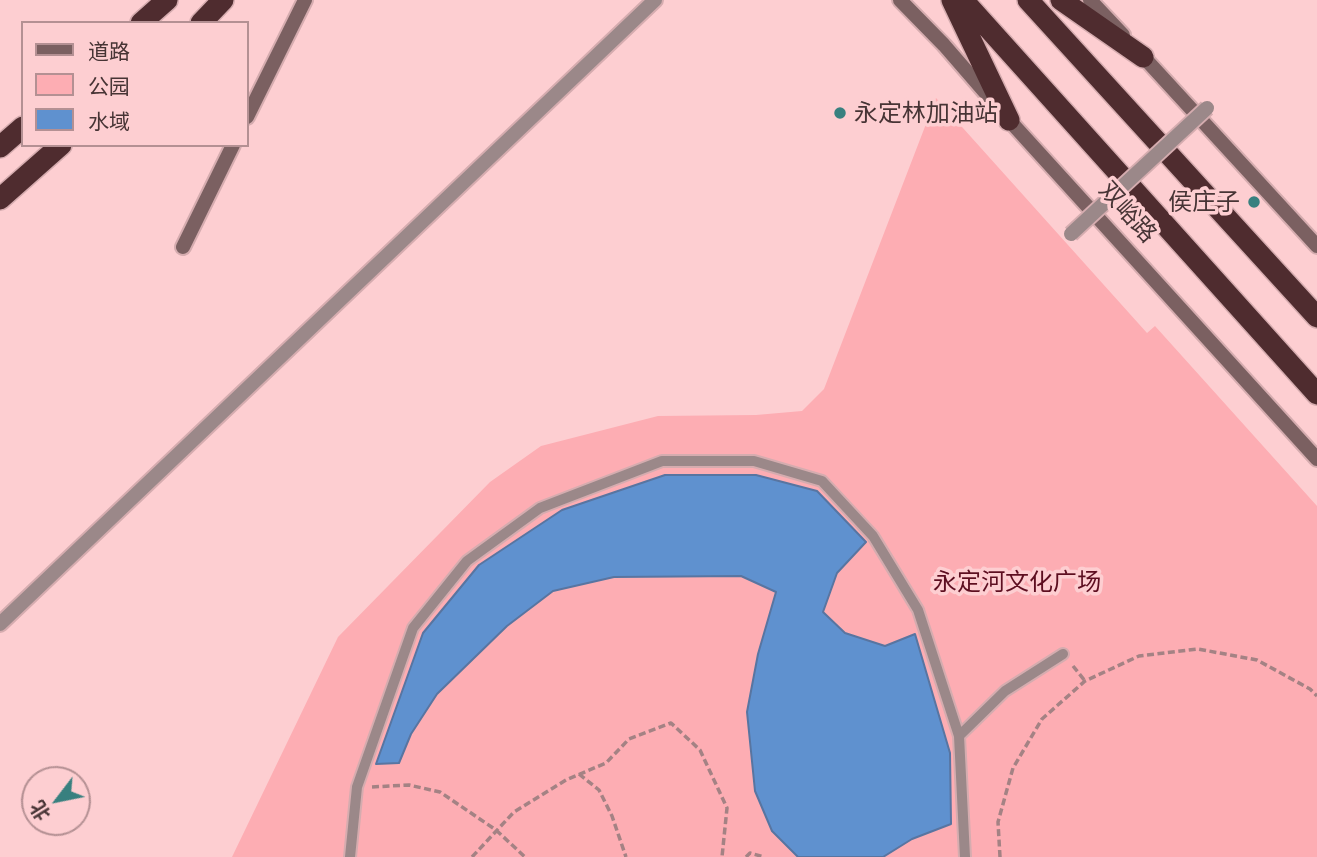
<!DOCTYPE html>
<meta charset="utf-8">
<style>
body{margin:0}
#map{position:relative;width:1317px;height:857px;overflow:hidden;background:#fdced1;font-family:Commissioner,"Noto Sans SC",sans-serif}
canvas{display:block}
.legend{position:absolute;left:21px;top:21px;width:228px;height:126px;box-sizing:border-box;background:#fdced1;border:2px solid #b49093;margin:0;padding:9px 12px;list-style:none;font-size:21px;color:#473435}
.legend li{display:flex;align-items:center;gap:14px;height:35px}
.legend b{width:35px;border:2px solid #b49093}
.north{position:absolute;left:21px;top:766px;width:70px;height:70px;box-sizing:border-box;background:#fdced1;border:2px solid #b49093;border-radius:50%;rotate:238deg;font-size:19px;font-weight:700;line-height:28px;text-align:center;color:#473435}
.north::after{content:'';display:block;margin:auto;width:24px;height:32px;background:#38807f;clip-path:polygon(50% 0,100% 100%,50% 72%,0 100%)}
</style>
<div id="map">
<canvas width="1317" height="857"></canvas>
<ul class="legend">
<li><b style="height:9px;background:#7b6061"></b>道路</li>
<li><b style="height:19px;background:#fdadb3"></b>公园</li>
<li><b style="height:19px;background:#5f91cf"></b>水域</li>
</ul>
<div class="north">北</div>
</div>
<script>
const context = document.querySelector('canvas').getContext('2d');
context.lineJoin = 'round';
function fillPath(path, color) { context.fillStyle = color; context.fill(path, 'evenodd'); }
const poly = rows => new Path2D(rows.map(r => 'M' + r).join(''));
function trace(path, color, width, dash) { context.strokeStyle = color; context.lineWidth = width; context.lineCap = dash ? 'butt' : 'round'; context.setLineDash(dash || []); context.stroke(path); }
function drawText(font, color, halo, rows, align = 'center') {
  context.font = font + ' Commissioner,"Noto Sans SC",sans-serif'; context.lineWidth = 7; context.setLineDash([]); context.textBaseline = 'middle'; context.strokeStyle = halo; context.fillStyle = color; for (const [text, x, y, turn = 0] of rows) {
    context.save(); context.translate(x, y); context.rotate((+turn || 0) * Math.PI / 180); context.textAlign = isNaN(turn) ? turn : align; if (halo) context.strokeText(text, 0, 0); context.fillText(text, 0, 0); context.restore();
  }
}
fillPath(poly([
 [936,98,1147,333,1155,326,1317,506,1317,857,232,857,338,637,490,482,541,446,658,416,756,415,802,411,824,389]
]), '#fdadb3');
const water = poly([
 [665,475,756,475,817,491,866,542,837,573,823,612,845,633,885,646,915,634,950,753,951,824,912,839,883,857,798,857,772,831,755,791,747,712,758,654,776,592,741,576,614,577,553,591,507,626,437,694,411,734,399,763,376,764,423,633,479,565,562,510,665,475]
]);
fillPath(water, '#5f91cf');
trace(water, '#5875a1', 2);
const lane = poly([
 [959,736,1005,691,1063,654],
 [350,857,357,787,413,628,467,561,540,508,662,461,754,461,822,481,873,536,918,610,959,736,965,857]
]);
const street = poly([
 [0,624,655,0]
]);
const secondary = poly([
 [900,0,944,45,1009,120,1317,459],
 [1090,0,1123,35],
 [1139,52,1317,246],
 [247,117,305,0],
 [183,247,233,145]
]);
const highway = poly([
 [952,0,1009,120],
 [963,0,1317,394],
 [1028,0,1317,317],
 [1061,0,1143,57],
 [141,23,167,0],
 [201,23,223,0],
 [0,147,23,127],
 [0,199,61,145]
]);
trace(lane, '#d5acaf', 14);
trace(street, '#d5acaf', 18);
trace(secondary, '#d5acaf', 18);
trace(highway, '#d5acaf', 24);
trace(poly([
 [1073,666,1085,681],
 [579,774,599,790,612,816,626,857],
 [372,787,409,785,440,792,496,830,525,857],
 [472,857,514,812,566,780,606,763,629,739,671,723,700,750,727,808,722,857],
 [746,857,750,853,764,857],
 [1000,857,998,822,1013,768,1042,719,1085,681,1139,656,1198,649,1257,660,1310,689,1317,696]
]), '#a48284', 3.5, [7, 3.5]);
trace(lane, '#9b8889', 10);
trace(street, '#9b8889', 14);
trace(secondary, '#7b6061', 14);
trace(highway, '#4f2c2f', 21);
const streetBridge = poly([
 [1071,234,1207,108]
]);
trace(streetBridge, '#d5acaf', 18, []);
trace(streetBridge, '#9b8889', 14);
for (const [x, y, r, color] of [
 [840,113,7,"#38807f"],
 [1254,202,7,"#38807f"]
]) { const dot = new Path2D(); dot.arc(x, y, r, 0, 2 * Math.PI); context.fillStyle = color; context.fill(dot); trace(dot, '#fdced1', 2.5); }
drawText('24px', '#473435', '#fdced1', [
 ["永定林加油站",854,113],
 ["侯庄子",1240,202,"right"]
], 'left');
drawText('24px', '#473435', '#fdced1', [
 ["双峪路",1128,212,48]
]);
drawText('24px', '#5d0e20', '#fdced1', [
 ["永定河文化广场",1017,582]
]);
</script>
